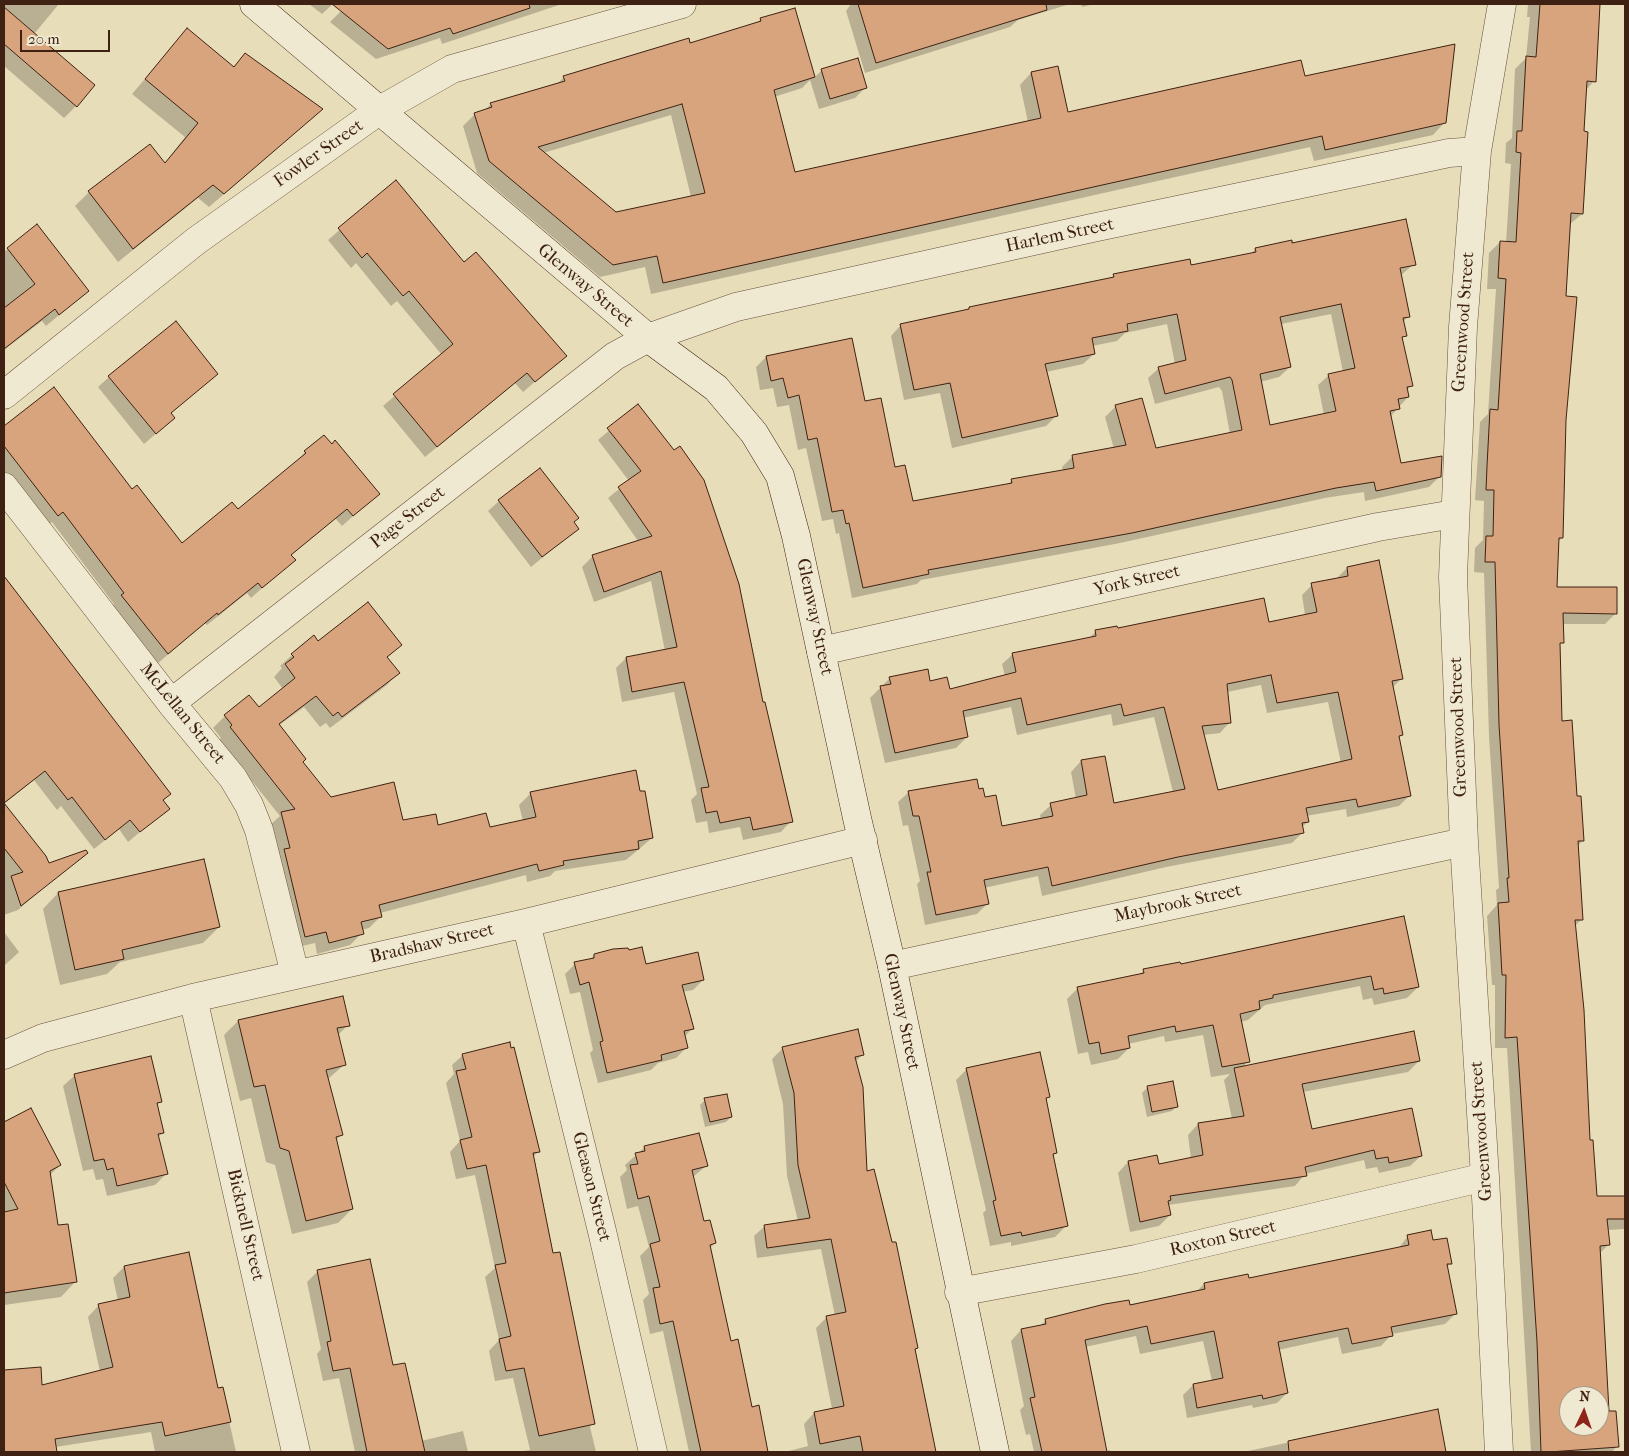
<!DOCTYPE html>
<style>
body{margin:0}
#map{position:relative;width:1629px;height:1456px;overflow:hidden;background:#e8ddb9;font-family:"IM FELL French Canon",serif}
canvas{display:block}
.frame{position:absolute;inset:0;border:5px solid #3e2112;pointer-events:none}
.north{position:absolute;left:1559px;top:1386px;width:50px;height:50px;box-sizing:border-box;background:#f0e9d2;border:1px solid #a99985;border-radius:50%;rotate:3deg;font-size:14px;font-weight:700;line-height:20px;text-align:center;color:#3e2112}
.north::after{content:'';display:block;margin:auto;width:18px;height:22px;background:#8f2418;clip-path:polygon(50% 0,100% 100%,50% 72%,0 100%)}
.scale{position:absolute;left:20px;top:30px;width:90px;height:22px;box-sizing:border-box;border:2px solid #3e2112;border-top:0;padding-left:6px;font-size:15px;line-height:18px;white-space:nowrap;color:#3e2112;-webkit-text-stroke:4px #f0e9d2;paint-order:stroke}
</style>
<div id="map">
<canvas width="1629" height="1456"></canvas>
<div class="frame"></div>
<div class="north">N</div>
<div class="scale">20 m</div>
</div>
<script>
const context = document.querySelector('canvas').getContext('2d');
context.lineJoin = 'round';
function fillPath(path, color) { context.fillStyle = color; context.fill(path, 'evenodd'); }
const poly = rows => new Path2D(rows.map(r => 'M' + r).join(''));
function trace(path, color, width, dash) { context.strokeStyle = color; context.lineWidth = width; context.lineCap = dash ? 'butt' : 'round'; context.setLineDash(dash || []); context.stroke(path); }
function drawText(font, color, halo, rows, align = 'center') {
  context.font = font + ' "IM FELL French Canon",serif'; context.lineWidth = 4.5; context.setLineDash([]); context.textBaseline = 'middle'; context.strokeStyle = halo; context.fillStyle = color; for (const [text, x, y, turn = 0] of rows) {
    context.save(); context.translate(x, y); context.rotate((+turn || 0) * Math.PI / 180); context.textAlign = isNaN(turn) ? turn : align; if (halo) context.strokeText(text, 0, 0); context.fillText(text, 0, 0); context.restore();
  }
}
fillPath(poly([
 [4,4,59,4,34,34,76,106,64,118,4,66],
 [309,4,333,4,322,14],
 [365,4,562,4,442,44,440,38,376,59,330,22,341,11],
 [851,4,1070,4,1018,20,1010,27,865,73,846,11],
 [1081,4,1094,4,1082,7],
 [1528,4,1599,4,1594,81,1585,91,1582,214,1569,225,1565,297,1565,420,1562,538,1557,542,1556,588,1616,613,1605,624,1562,624,1562,642,1559,645,1561,722,1583,840,1577,847,1582,919,1575,926,1589,1142,1596,1197,1625,1197,1625,1229,1607,1230,1608,1245,1599,1254,1608,1412,1617,1446,1612,1452,1531,1452,1507,1048,1495,1048,1495,985,1492,985,1487,916,1497,905,1496,890,1499,888,1489,737,1484,573,1474,572,1475,548,1483,540,1484,501,1475,500,1480,422,1488,414,1496,289,1487,289,1489,253,1500,242,1506,243,1511,164,1505,163,1506,143,1512,138,1515,69,1526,58,1530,17,1527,17],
 [1569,1396,1599,1396,1599,1426,1569,1426],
 [794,10,814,78,822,70,866,87,855,98,819,109,810,80,802,88,774,97,794,174,1028,122,1020,85,1031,73,1068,113,1304,78,1445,122,1433,135,1314,161,1310,147,651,294,645,267,600,277,477,173,463,126,475,114,484,111,491,104,557,84,564,77,689,44,756,24,761,19],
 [671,115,691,197,616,214,543,153],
 [187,30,233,67,246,55,321,110,209,207,198,198,118,262,75,206,89,192,164,164,185,137,132,94],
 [396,181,464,264,565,356,523,392,515,383,425,457,383,406,442,355,397,301,391,306,356,263,351,268,328,240],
 [37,226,88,291,46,326,42,321,4,350,4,252],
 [1291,244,1414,264,1400,276,1409,316,1403,322,1405,335,1401,339,1411,386,1406,391,1408,397,1390,417,1400,464,1440,476,1429,487,1365,501,1364,492,1325,498,1120,543,921,580,917,584,852,598,839,533,836,534,833,519,822,521,806,448,798,450,789,405,777,407,773,388,760,390,756,367,766,357,864,403,912,502,1007,485,1012,480,1063,471,1062,467,1073,456,1114,449,1105,417,1116,406,1155,450,1230,434,1222,391,1219,387,1155,404,1148,378,1159,368,1175,364,1167,324,1125,333,1117,341,1092,346,1094,354,1083,364,1046,372,1056,416,1046,426,952,448,940,393,904,400,891,336,901,325,967,311,969,308,1109,280,1114,275,1190,266,1250,255,1255,249],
 [1331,314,1343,372,1329,375,1318,385,1324,415,1269,427,1260,382,1279,377,1290,367,1281,324],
 [217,374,170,414,174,418,144,444,98,387,109,377],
 [54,389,132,491,182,545,238,511,295,464,305,452,378,494,342,526,335,518,290,556,294,560,251,598,247,593,207,625,205,623,157,664,111,607,114,604,52,522,47,526,4,470,4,427],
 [638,406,762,703,791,821,781,832,743,840,740,827,709,833,707,821,696,823,691,800,697,794,674,692,622,702,616,668,626,658,665,651,651,581,594,602,582,567,593,556,638,541,608,498,629,481,598,440],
 [499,501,577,529,531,567,488,511],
 [1347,568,1402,678,1392,688,1402,735,1398,738,1410,795,1399,806,1347,817,1346,809,1306,816,1308,822,1302,827,1303,832,1292,843,1166,867,1042,896,1038,876,984,888,987,904,977,914,925,925,917,884,920,881,908,825,903,826,898,802,909,792,978,791,1001,827,1041,820,1040,815,1051,805,1076,799,1071,772,1081,761,1104,757,1113,804,1173,792,1154,717,1113,726,1111,714,1017,735,1011,707,963,718,967,737,956,748,885,763,870,698,890,678,929,682,949,690,1005,676,1002,664,1013,654,1088,639,1095,632,1268,623,1305,615,1302,595,1312,585,1337,578],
 [1261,685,1267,713,1328,702,1341,763,1217,791,1203,735,1220,733,1230,722,1227,692],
 [4,578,170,793,163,801,169,808,128,842,119,829,94,849,61,806,57,810,34,780,4,804],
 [318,642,400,645,387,658,398,673,387,685,330,728,326,723,320,727,304,707,278,726,302,762,331,799,402,822,437,826,489,828,523,821,519,805,531,793,639,793,652,838,626,860,555,871,550,876,527,882,526,875,380,913,381,916,369,928,362,930,362,933,350,945,317,954,315,943,294,948,270,825,280,816,219,740,221,738,213,728,225,716,259,708,283,689,274,677,282,668,280,666,292,655],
 [4,804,45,857,53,879,18,910,4,915],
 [58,893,219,927,203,943,120,962,107,974,60,985,43,909],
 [1403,917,1418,987,1407,998,1374,1005,1372,998,1363,1000,1360,986,1265,1005,1248,1020,1240,1022,1248,1061,1242,1068,1419,1061,1408,1072,1303,1092,1311,1130,1421,1156,1410,1166,1379,1173,1377,1167,1366,1169,1364,1160,1305,1174,1295,1186,1168,1205,1170,1215,1159,1226,1130,1232,1118,1173,1128,1162,1158,1166,1191,1159,1188,1135,1198,1124,1232,1119,1224,1080,1230,1074,1211,1077,1203,1035,1165,1042,1164,1036,1128,1044,1129,1048,1118,1059,1091,1065,1088,1052,1078,1054,1067,999,1078,988,1138,976,1144,970,1180,966],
 [4,932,19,952,4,966],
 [594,955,703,980,693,990,682,992,692,1029,684,1037,686,1048,676,1058,658,1063,651,1070,598,1083,590,1053,593,1050,580,992,570,994,565,974,575,964,589,961],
 [342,998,348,1025,338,1035,345,1064,328,1079,341,1135,336,1140,352,1209,338,1223,292,1234,275,1165,266,1162,251,1098,240,1101,224,1035,238,1021],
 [783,1048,863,1054,855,1062,866,1172,891,1244,895,1243,935,1452,785,1452,808,1446,804,1424,814,1413,832,1409,816,1328,826,1318,835,1316,821,1249,757,1258,754,1236,765,1226,798,1221,787,1176,783,1104,772,1059],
 [463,1055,539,1151,532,1158,552,1254,593,1423,590,1427,596,1452,517,1452,530,1450,513,1378,495,1381,489,1351,499,1340,485,1277,495,1268,475,1175,456,1179,450,1152,460,1141,446,1083,454,1074,452,1065],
 [150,1058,160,1101,157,1105,163,1133,158,1137,166,1174,155,1185,107,1196,103,1179,96,1180,93,1169,83,1171,63,1086,74,1076],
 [967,1069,1048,1097,1045,1101,1056,1153,1052,1156,1066,1226,1055,1237,1011,1246,1011,1242,990,1246,983,1213,986,1210,956,1080],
 [1172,1083,1177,1106,1172,1111,1147,1117,1142,1093,1147,1088],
 [705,1100,731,1117,726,1122,705,1127,700,1105],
 [31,1110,60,1165,49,1176,57,1227,75,1282,61,1297,4,1305,4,1123],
 [645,1147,706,1166,693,1177,703,1222,715,1243,710,1248,730,1342,751,1408,758,1407,767,1452,689,1452,663,1331,650,1334,643,1300,649,1294,640,1256,649,1247,638,1206,627,1209,620,1177,627,1170,625,1165],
 [1408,1236,1432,1242,1451,1263,1446,1268,1456,1313,1445,1324,1392,1334,1381,1346,1342,1354,1338,1337,1278,1350,1287,1393,1277,1403,1253,1408,1252,1405,1187,1418,1183,1395,1193,1385,1212,1381,1203,1341,1140,1354,1136,1336,1085,1347,1106,1451,1110,1450,1110,1452,1034,1452,1030,1434,1026,1435,1020,1410,1024,1406,1011,1341,1021,1330,1039,1327,1046,1320,1196,1292,1204,1284,1247,1275,1248,1279,1398,1249],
 [188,1254,217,1390,222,1389,236,1452,155,1452,151,1432,24,1452,4,1452,4,1371,40,1368,41,1387,100,1372,88,1317,99,1305,118,1301,113,1278,124,1267],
 [318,1271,392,1367,421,1441,463,1431,468,1452,355,1452,339,1378,323,1381,317,1354,321,1349,307,1282],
 [1437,1411,1445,1452,1246,1452,1248,1451]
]), '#0003');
const building = poly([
 [332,4,529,4,530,8,453,34,450,28,388,49,332,4],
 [858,4,1046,4,1047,10,876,63,858,4],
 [1540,4,1600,4,1596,82,1587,81,1584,131,1588,132,1583,214,1571,213,1566,296,1577,297,1566,420,1563,538,1559,538,1557,587,1617,587,1617,614,1563,613,1564,643,1560,643,1562,721,1572,720,1577,796,1581,796,1584,841,1578,841,1583,920,1575,920,1584,1010,1590,1140,1593,1140,1597,1196,1625,1196,1625,1219,1607,1219,1610,1245,1600,1246,1609,1411,1616,1411,1619,1447,1549,1452,1541,1452,1537,1342,1517,1037,1505,1038,1506,975,1502,975,1498,903,1509,902,1507,878,1509,878,1499,725,1495,562,1485,562,1486,536,1493,536,1494,490,1486,490,1487,466,1490,409,1498,410,1506,279,1498,278,1500,241,1516,242,1521,153,1516,152,1517,131,1522,131,1526,56,1536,57,1540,4],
 [1569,1396,1599,1396,1599,1426,1569,1426,1569,1396],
 [4,7,95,85,77,107,4,44,4,7],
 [795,8,815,77,774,90,795,172,1041,118,1031,72,1058,66,1068,112,1301,60,1305,76,1455,44,1446,123,1325,150,1322,136,663,283,657,256,613,265,489,161,474,113,492,107,490,103,565,81,563,76,689,38,690,43,761,21,760,18,795,8],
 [682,104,705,193,616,212,538,147,682,104],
 [187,28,234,67,245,53,323,109,224,194,213,185,133,249,88,191,150,144,165,163,198,123,145,79,187,28],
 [858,58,867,88,830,99,821,69,858,58],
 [396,180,464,262,476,252,567,356,535,382,527,373,437,447,393,394,453,344,409,291,403,296,367,253,362,258,338,228,396,180],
 [1406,219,1416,265,1400,268,1410,317,1403,318,1407,336,1402,337,1413,386,1407,387,1409,397,1398,399,1400,409,1390,411,1401,463,1442,456,1441,477,1376,491,1374,482,1336,488,1132,533,928,570,929,574,863,588,849,523,846,524,843,510,832,512,817,438,808,440,799,395,788,398,783,378,771,381,766,356,852,338,865,401,881,398,895,467,905,465,913,501,1012,483,1011,479,1074,468,1072,455,1126,445,1115,405,1142,398,1156,448,1242,430,1232,380,1230,377,1165,394,1158,367,1186,360,1177,314,1127,324,1128,331,1092,338,1095,354,1045,364,1058,416,962,438,950,383,914,390,900,324,969,309,969,307,1114,277,1113,274,1190,259,1191,265,1256,252,1255,248,1292,240,1292,243,1406,219],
 [1341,304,1355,368,1328,374,1336,411,1270,425,1260,374,1291,367,1280,317,1341,304],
 [37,224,89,291,59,315,55,309,4,349,4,308,35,284,7,248,37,224],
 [176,321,218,374,171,413,175,418,156,434,108,376,176,321],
 [54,387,132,489,137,485,182,543,232,502,238,509,306,453,304,451,324,435,332,444,335,440,380,494,353,516,347,509,291,555,296,560,262,588,258,583,218,615,217,613,168,654,121,595,124,593,63,512,58,516,4,446,4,426,54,387],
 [638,404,674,450,680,446,704,480,739,584,763,702,765,702,793,822,753,830,750,817,720,823,717,811,706,813,701,788,709,787,684,682,632,692,626,657,677,647,661,571,604,592,592,555,652,536,618,487,641,471,607,428,638,404],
 [540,468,579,518,574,522,579,529,542,557,498,500,540,468],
 [1379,560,1403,679,1392,681,1403,735,1399,736,1411,796,1358,807,1356,799,1306,808,1309,822,1302,823,1304,833,1178,857,1052,886,1048,867,984,880,989,904,936,915,927,872,931,872,919,816,913,816,908,791,977,779,979,789,983,788,985,797,996,795,1002,826,1053,816,1050,803,1087,795,1081,760,1105,756,1114,803,1185,789,1164,707,1124,716,1121,704,1027,725,1021,698,963,711,968,737,895,753,880,686,891,684,889,677,928,669,930,681,947,677,950,689,1016,672,1012,653,1096,636,1095,630,1117,626,1118,628,1264,598,1269,622,1317,612,1311,583,1348,576,1347,567,1379,560],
 [1271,675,1277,703,1338,692,1352,759,1218,790,1202,726,1231,723,1227,684,1271,675],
 [4,576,171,794,163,800,170,809,140,832,130,820,105,840,72,797,68,800,45,771,4,803,46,856,49,863,86,850,88,853,21,906,11,876,23,872,4,848,4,576],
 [368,602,402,645,387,657,400,673,342,717,338,712,333,716,316,696,279,724,306,759,303,762,331,797,394,782,403,820,436,814,438,825,486,813,490,827,536,817,530,792,636,770,640,791,645,791,653,838,638,841,639,849,563,861,564,865,539,871,537,864,379,905,382,917,361,922,364,934,329,943,326,932,305,937,284,849,290,848,281,812,295,809,230,727,232,725,224,715,249,695,259,707,295,678,285,664,294,657,291,654,314,635,318,641,368,602],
 [204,859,220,927,122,950,124,959,75,970,58,892,204,859],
 [1404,916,1419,987,1384,994,1383,988,1374,990,1371,976,1273,995,1273,998,1259,1001,1260,1009,1240,1014,1250,1062,1222,1067,1213,1025,1176,1032,1175,1026,1128,1036,1130,1048,1101,1054,1099,1042,1089,1044,1077,987,1144,973,1143,969,1180,962,1181,964,1404,916],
 [642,947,646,964,698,952,704,980,682,985,694,1029,684,1031,688,1048,661,1055,662,1060,607,1073,600,1042,603,1041,589,982,580,985,574,962,594,958,594,954,613,949,628,948,629,950,642,947],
 [343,996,350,1026,337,1028,346,1065,326,1070,343,1135,336,1137,353,1209,306,1221,289,1151,280,1148,265,1085,254,1087,238,1020,343,996],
 [858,1029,864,1055,855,1057,863,1087,867,1171,874,1169,892,1242,896,1242,918,1348,915,1349,936,1452,863,1452,860,1436,820,1444,814,1412,844,1406,826,1316,846,1312,831,1239,767,1248,764,1225,810,1218,798,1165,794,1093,782,1047,858,1029],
 [1414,1031,1420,1061,1302,1084,1312,1129,1412,1108,1422,1156,1389,1163,1388,1157,1376,1159,1374,1150,1305,1167,1307,1176,1170,1196,1171,1200,1168,1201,1171,1215,1140,1222,1128,1161,1157,1155,1159,1164,1203,1155,1198,1123,1244,1116,1234,1068,1414,1031],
 [510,1042,511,1048,514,1047,540,1152,533,1153,553,1253,560,1252,595,1424,539,1436,524,1368,506,1371,499,1339,511,1336,495,1265,506,1263,486,1165,467,1169,460,1140,472,1137,456,1071,466,1069,462,1054,510,1042],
 [1040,1052,1050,1097,1046,1098,1057,1153,1053,1154,1068,1226,1022,1236,1021,1232,1001,1236,993,1201,996,1200,966,1068,1040,1052],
 [151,1056,162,1102,157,1103,164,1133,158,1134,168,1174,117,1186,113,1168,107,1170,104,1159,94,1161,74,1074,151,1056],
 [1173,1081,1178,1107,1152,1112,1147,1086,1173,1081],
 [727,1094,732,1117,710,1122,704,1098,727,1094],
 [31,1108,61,1165,50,1171,58,1225,68,1224,77,1282,4,1293,4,1212,18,1209,4,1182,4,1122,31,1108],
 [699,1133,708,1166,692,1170,704,1221,710,1220,716,1243,710,1245,731,1341,738,1339,752,1407,759,1405,768,1452,701,1452,673,1321,660,1324,653,1288,660,1287,650,1244,660,1241,649,1196,638,1199,630,1165,638,1164,635,1153,645,1151,644,1146,699,1133],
 [1431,1230,1433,1240,1447,1238,1452,1264,1447,1264,1457,1314,1391,1327,1393,1336,1352,1344,1348,1328,1278,1342,1288,1393,1263,1399,1262,1395,1197,1408,1193,1384,1223,1378,1214,1331,1151,1344,1147,1326,1085,1340,1107,1452,1042,1452,1030,1398,1035,1397,1021,1329,1046,1324,1045,1319,1105,1304,1129,1300,1130,1305,1205,1289,1204,1283,1248,1274,1249,1278,1409,1245,1407,1235,1431,1230],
 [189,1252,218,1388,223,1387,231,1422,165,1436,162,1422,55,1439,57,1452,4,1452,4,1370,41,1367,42,1385,113,1367,98,1304,130,1297,124,1266,189,1252],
 [370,1259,393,1365,405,1363,425,1452,367,1452,350,1368,333,1371,327,1342,331,1341,317,1270,370,1259],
 [1438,1409,1446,1452,1289,1452,1288,1441,1438,1409]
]);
fillPath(building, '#d8a47d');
trace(building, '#3e2112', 1);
const street = poly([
 [4,395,196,241,380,110,452,69,682,4],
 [4,487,171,703,233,778,249,805,259,830,295,974],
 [821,651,1378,527,1454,514],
 [171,703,615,356,648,338,736,307,1092,228,1449,153,1477,151],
 [526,923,602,1231,653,1452],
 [892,966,1464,842],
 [193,998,296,1452],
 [4,1055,43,1038,193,998,526,923,863,840],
 [959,1292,1136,1259,1485,1177],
 [1499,1452,1485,1177,1464,842,1453,577,1463,327,1477,151,1502,4]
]);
const secondary = poly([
 [254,4,648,338,716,388,754,433,780,476,796,536,857,818,892,966,995,1452]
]);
trace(street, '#68503c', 29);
trace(secondary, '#3e2112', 29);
trace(street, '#f0e9d2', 28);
trace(secondary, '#f0e9d2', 28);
drawText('18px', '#3e2112', '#f0e9d2', [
 ["Fowler Street",319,154,-35],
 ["Harlem Street",1060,236,-12],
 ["Glenway Street",585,286,40],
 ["Greenwood Street",1464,322,-86],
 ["Page Street",408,518,-38],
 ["York Street",1137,581,-13],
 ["Glenway Street",814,617,78],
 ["McLellan Street",182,714,51],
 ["Greenwood Street",1459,727,-92],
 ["Maybrook Street",1178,904,-12],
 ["Bradshaw Street",432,944,-13],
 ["Glenway Street",901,1012,78],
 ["Greenwood Street",1482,1131,-94],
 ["Gleason Street",591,1187,76],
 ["Bicknell Street",245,1225,77],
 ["Roxton Street",1223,1239,-13]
]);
</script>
